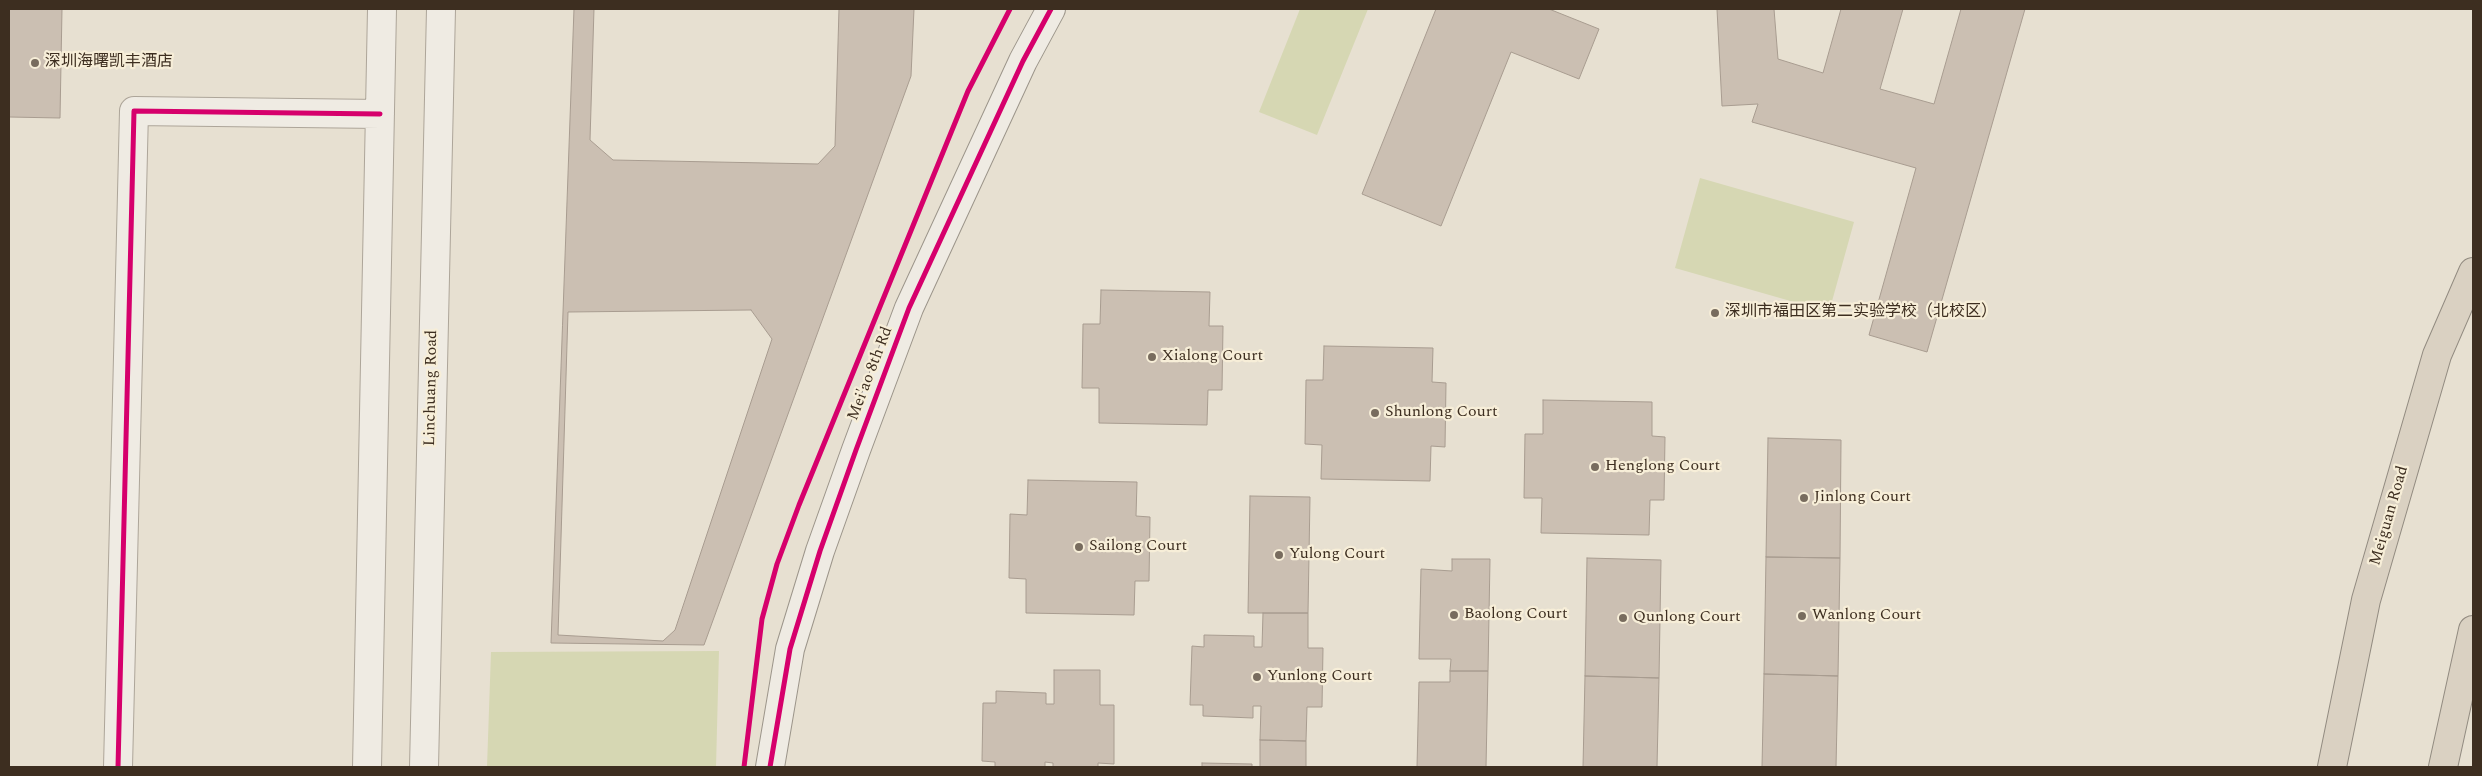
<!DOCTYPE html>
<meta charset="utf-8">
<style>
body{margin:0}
#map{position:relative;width:2482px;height:776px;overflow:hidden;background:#e7e0d1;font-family:Spectral,serif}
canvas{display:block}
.frame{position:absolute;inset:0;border:10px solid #3d2e20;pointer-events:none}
</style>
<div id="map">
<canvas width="2482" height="776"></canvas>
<div class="frame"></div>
</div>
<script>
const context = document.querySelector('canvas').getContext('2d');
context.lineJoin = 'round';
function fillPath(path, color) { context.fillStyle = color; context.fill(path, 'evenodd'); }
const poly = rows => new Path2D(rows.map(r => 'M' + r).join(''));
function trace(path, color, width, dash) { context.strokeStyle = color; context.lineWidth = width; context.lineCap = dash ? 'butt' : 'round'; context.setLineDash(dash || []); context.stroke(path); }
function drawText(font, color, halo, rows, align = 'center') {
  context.font = font + ' Spectral,"Noto Sans SC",serif'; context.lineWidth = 4.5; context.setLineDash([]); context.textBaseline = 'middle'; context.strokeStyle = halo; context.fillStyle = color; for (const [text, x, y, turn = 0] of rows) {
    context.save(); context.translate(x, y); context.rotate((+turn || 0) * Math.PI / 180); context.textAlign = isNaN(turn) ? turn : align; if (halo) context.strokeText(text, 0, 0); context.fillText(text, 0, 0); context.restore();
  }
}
fillPath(poly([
 [1300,9,1368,9,1317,135,1259,112],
 [1700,178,1854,222,1829,312,1675,268],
 [719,651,716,767,487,767,491,652]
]), '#d6d7b3');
const building = poly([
 [9,9,62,9,60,118,9,117,9,9],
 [574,9,914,9,911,76,704,645,551,643,574,9],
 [594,9,839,9,835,146,818,164,613,160,590,140,594,9],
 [1436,9,1549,9,1599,29,1579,79,1511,52,1441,226,1362,194,1436,9],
 [1717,9,1774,9,1778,59,1823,73,1841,9,1903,9,1880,89,1934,104,1961,9,2025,9,1927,352,1869,335,1916,168,1752,122,1758,104,1722,106,1717,9],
 [1101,290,1210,292,1209,326,1223,326,1222,390,1208,390,1207,425,1099,423,1099,388,1082,388,1083,324,1100,324,1101,290],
 [751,310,772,339,675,630,663,641,558,635,568,312,751,310],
 [1324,346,1433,348,1432,382,1446,383,1445,447,1431,446,1430,481,1321,479,1322,445,1305,444,1306,380,1323,380,1324,346],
 [1543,400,1652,402,1652,436,1665,437,1664,500,1650,500,1649,535,1541,533,1542,498,1524,498,1525,434,1543,434,1543,400],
 [1768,438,1841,440,1840,558,1766,557,1768,438],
 [1028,480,1137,482,1136,516,1150,517,1149,581,1135,581,1134,615,1026,613,1026,579,1009,578,1010,514,1027,515,1028,480],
 [1250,496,1310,497,1308,613,1248,613,1250,496],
 [1766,557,1840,558,1838,676,1764,674,1766,557],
 [1587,558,1661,560,1659,678,1585,676,1587,558],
 [1452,559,1490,559,1488,671,1450,671,1451,659,1419,659,1421,569,1452,571,1452,559],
 [1263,613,1308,613,1308,648,1323,648,1322,707,1307,707,1306,741,1260,740,1261,706,1253,706,1253,718,1203,716,1203,705,1190,705,1192,646,1204,647,1204,635,1254,636,1254,647,1262,647,1263,613],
 [1054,670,1100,670,1100,705,1114,705,1114,764,1098,763,1098,767,1053,767,1053,763,1045,762,1045,767,995,767,995,762,982,761,983,703,996,703,996,691,1046,693,1046,704,1054,704,1054,670],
 [1450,671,1488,671,1486,767,1417,767,1419,682,1450,682,1450,671],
 [1764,674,1838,676,1836,767,1762,767,1764,674],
 [1585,676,1659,678,1657,767,1583,767,1585,676],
 [1260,740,1306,741,1306,767,1260,767,1260,740],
 [1202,763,1252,764,1252,767,1202,767,1202,763]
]);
fillPath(building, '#cbbfb2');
trace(building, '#a89c90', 1);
const street = poly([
 [118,767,134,111,380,114],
 [367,767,382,9],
 [424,767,441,9]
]);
const secondary = poly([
 [770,767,790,649,820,551,856,450,909,308,1023,61,1051,9]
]);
const highway = poly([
 [2332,767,2366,600,2437,355,2473,272],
 [2443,767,2473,630]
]);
trace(street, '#ada599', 30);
trace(secondary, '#9c958a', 30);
trace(highway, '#928b80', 30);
trace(poly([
 [773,580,781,552]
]), '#c8c2b9', 3, [4, 2.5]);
trace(street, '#efebe3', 28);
trace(secondary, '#efebe3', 28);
trace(highway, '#dad1c2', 28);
trace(poly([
 [118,767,134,111,380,114],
 [744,767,762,619,777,564,799,505,968,91,1010,9],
 [770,767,790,649,820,551,856,450,909,308,1023,61,1051,9]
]), '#d6006c', 5);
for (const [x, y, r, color] of [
 [35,63,5,"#786c5e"],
 [1715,313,5,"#786c5e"],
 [1152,357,5,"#786c5e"],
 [1375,413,5,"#786c5e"],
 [1595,467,5,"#786c5e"],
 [1804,498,5,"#786c5e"],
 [1079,547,5,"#786c5e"],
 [1279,555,5,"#786c5e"],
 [1454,615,5,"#786c5e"],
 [1802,616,5,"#786c5e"],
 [1623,618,5,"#786c5e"],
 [1257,677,5,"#786c5e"]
]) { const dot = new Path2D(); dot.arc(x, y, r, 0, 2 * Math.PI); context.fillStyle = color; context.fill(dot); trace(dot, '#f7eed8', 2); }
drawText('16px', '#3d2e20', '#f7eed8', [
 ["深圳海曙凯丰酒店",45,63],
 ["深圳市福田区第二实验学校（北校区）",1725,313],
 ["Xialong Court",1162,357],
 ["Shunlong Court",1385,413],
 ["Henglong Court",1605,467],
 ["Jinlong Court",1814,498],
 ["Sailong Court",1089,547],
 ["Yulong Court",1289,555],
 ["Baolong Court",1464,615],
 ["Wanlong Court",1812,616],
 ["Qunlong Court",1633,618],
 ["Yunlong Court",1267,677]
], 'left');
drawText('16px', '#3d2e20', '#f7eed8', [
 ["Mei'ao 8th Rd",871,374,-69],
 ["Linchuang Road",432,388,-89],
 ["Meiguan Road",2390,516,-74]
]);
</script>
